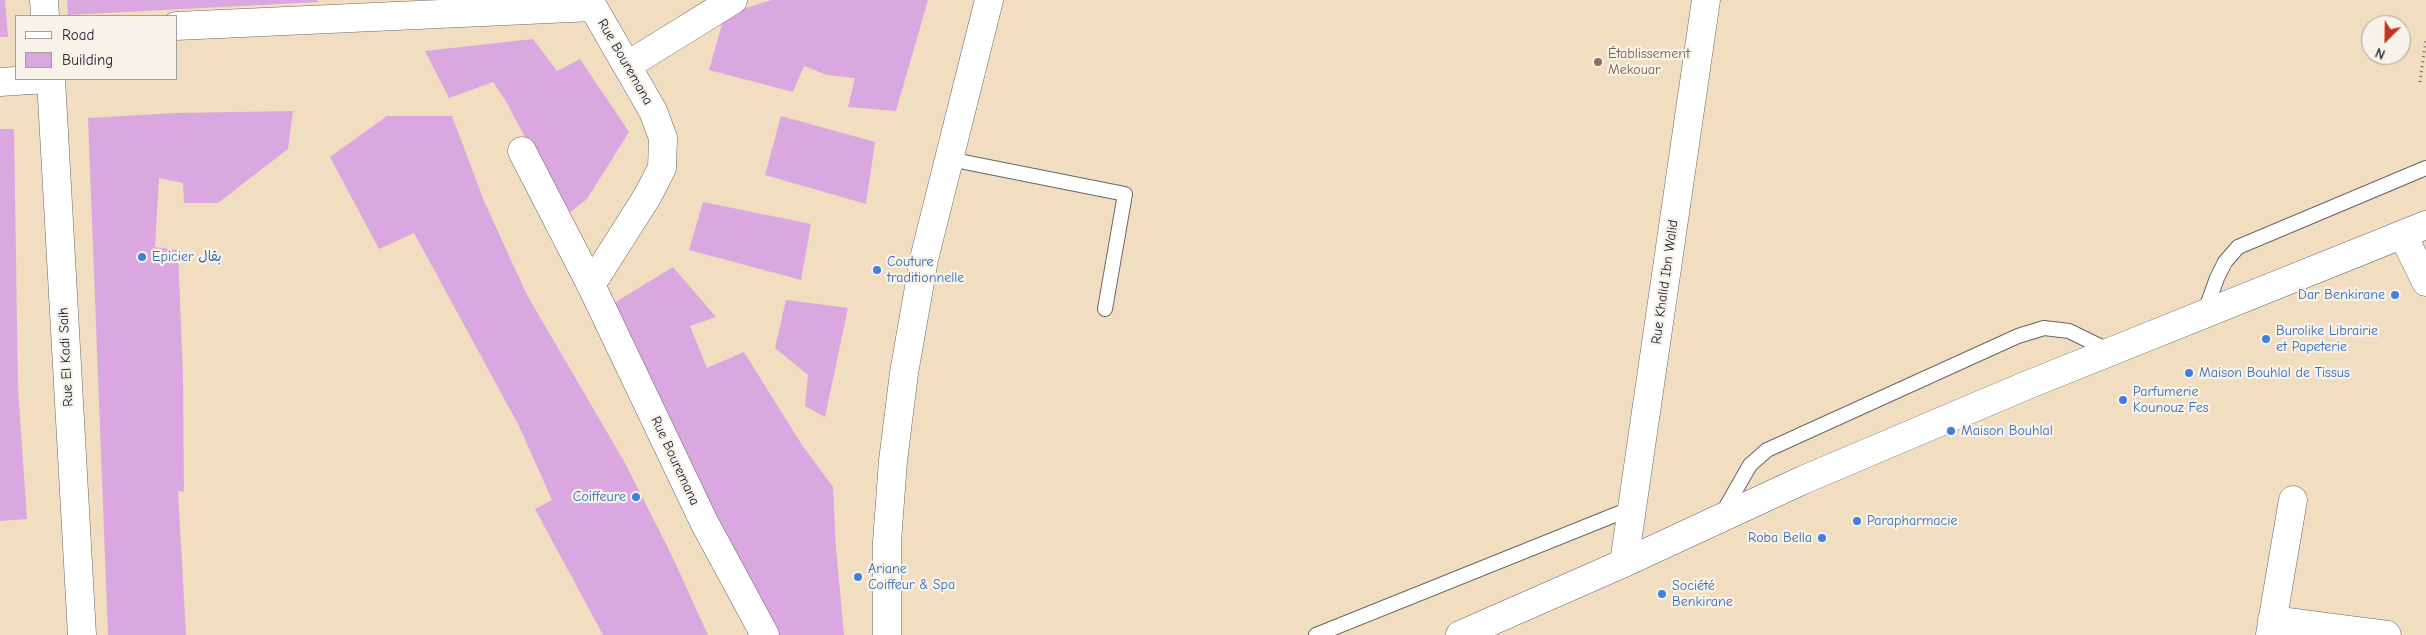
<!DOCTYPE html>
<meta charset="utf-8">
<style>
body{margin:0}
#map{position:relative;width:2426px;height:635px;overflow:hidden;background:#f1dec0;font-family:"Comic Neue",sans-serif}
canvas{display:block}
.legend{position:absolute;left:15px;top:15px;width:162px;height:65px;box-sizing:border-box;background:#f7f3e8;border:1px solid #a29fa3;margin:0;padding:6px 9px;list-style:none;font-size:15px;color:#22223b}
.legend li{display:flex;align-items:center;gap:10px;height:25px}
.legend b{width:25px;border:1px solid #a29fa3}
.north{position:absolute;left:2361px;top:15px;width:50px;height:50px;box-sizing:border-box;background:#f7f3e8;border:1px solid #a29fa3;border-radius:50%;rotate:203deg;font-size:14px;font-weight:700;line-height:20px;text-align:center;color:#22223b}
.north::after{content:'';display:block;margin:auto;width:18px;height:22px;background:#c8321e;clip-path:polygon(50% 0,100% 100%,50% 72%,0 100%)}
</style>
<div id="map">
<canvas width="2426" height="635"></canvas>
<ul class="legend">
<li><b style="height:6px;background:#fff"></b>Road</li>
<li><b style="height:14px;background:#dba7e0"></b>Building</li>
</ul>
<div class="north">N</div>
</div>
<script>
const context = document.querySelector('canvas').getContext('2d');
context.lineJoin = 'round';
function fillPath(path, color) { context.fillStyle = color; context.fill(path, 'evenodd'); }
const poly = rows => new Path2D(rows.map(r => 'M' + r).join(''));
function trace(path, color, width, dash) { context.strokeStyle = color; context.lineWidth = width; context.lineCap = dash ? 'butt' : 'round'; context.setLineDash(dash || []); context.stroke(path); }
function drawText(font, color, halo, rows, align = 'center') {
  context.font = font + ' "Comic Neue","Playpen Sans Arabic",sans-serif'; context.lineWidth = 4.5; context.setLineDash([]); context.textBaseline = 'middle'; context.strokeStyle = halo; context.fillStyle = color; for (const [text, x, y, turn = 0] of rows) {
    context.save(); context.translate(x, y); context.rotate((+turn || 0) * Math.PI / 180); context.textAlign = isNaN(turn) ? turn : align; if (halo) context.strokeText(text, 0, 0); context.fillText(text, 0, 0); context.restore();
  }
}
fillPath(poly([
 [0,0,5,0,8,37,0,37],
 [67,0,318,0,318,2,68,15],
 [772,0,928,0,896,111,848,107,855,78,827,75,804,66,793,92,709,70,725,14],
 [533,39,557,71,580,59,629,132,587,199,567,215,505,100,493,82,449,98,425,51],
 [293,111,288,149,218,203,184,203,183,183,159,178,155,247,178,250,183,377,184,492,178,491,186,635,108,635,88,118,176,113],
 [387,116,452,116,484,201,527,295,625,463,671,554,708,635,603,635,535,509,552,500,519,426,414,233,379,249,330,157],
 [781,116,875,142,866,204,765,175],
 [0,129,14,129,18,388,27,519,0,521],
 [703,202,811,224,801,280,689,250],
 [673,267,716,317,690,326,707,368,744,352,802,445,833,487,836,548,844,635,775,635,753,597,614,303],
 [786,300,848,308,825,417,805,406,808,375,775,348]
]), '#dba7e0');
const lane = poly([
 [949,159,1125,194,1105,309],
 [2204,314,2217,278,2225,262,2238,247,2426,168],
 [1722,514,1750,465,1767,450,2018,336,2044,328,2069,331,2110,351],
 [1316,635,1632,508]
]);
const street = poly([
 [44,0,45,16],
 [589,0,653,111,663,138,662,168,647,197,591,285,704,522,765,635],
 [176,26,593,7],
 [628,65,733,0],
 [51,79,82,635],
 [0,82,46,79],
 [522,151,591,285],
 [2403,235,2426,282],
 [1624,563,1706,0],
 [2272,620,2387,635],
 [887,635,887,542,893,461,904,373,924,259,989,0],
 [2270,635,2293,500]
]);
const secondary = poly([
 [1460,635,1624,563,1803,480,2025,386,2426,225]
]);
trace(lane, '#6a646a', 16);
trace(street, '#6a646a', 29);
trace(secondary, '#6a646a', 29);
trace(poly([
 [2420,82,2426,38]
]), '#6a646a', 3, [1, 4]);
trace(lane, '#fff', 14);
trace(street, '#fff', 28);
trace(secondary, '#fff', 28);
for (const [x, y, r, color] of [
 [1598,62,5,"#8d6e63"],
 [142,257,5,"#3f7fe0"],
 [877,270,5,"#3f7fe0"],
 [2395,295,5,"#3f7fe0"],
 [2266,339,5,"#3f7fe0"],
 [2189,373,5,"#3f7fe0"],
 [2123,400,5,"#3f7fe0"],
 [1951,431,5,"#3f7fe0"],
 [636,497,5,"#3f7fe0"],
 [1857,521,5,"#3f7fe0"],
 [1822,538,5,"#3f7fe0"],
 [858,577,5,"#3f7fe0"],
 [1662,594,5,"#3f7fe0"]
]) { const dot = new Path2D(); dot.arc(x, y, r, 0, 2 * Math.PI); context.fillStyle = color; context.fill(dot); trace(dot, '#f7f3e8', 2); }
drawText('14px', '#785e54', '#f7f3e8', [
 ["Établissement",1608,54],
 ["Mekouar",1608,70]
], 'left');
drawText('14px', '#22223b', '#f7f3e8', [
 ["Rue Bouremana",625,62,60],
 ["Rue Khalid Ibn Walid",1665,282,-82],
 ["Rue El Kadi Saih",66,357,-93],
 ["Rue Bouremana",675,461,65]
]);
drawText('14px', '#366cbe', '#f7f3e8', [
 ["Epicier بقال",152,257],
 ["Couture",887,262],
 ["traditionnelle",887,278],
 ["Dar Benkirane",2385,295,"right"],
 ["Burolike Librairie",2276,331],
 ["et Papeterie",2276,347],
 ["Maison Bouhlal de Tissus",2199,373],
 ["Parfumerie",2133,392],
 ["Kounouz Fes",2133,408],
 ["Maison Bouhlal",1961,431],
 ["Coiffeure",626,497,"right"],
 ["Parapharmacie",1867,521],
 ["Roba Bella",1812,538,"right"],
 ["Ariane",868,569],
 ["Coiffeur & Spa",868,585],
 ["Société",1672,586],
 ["Benkirane",1672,602]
], 'left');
</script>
